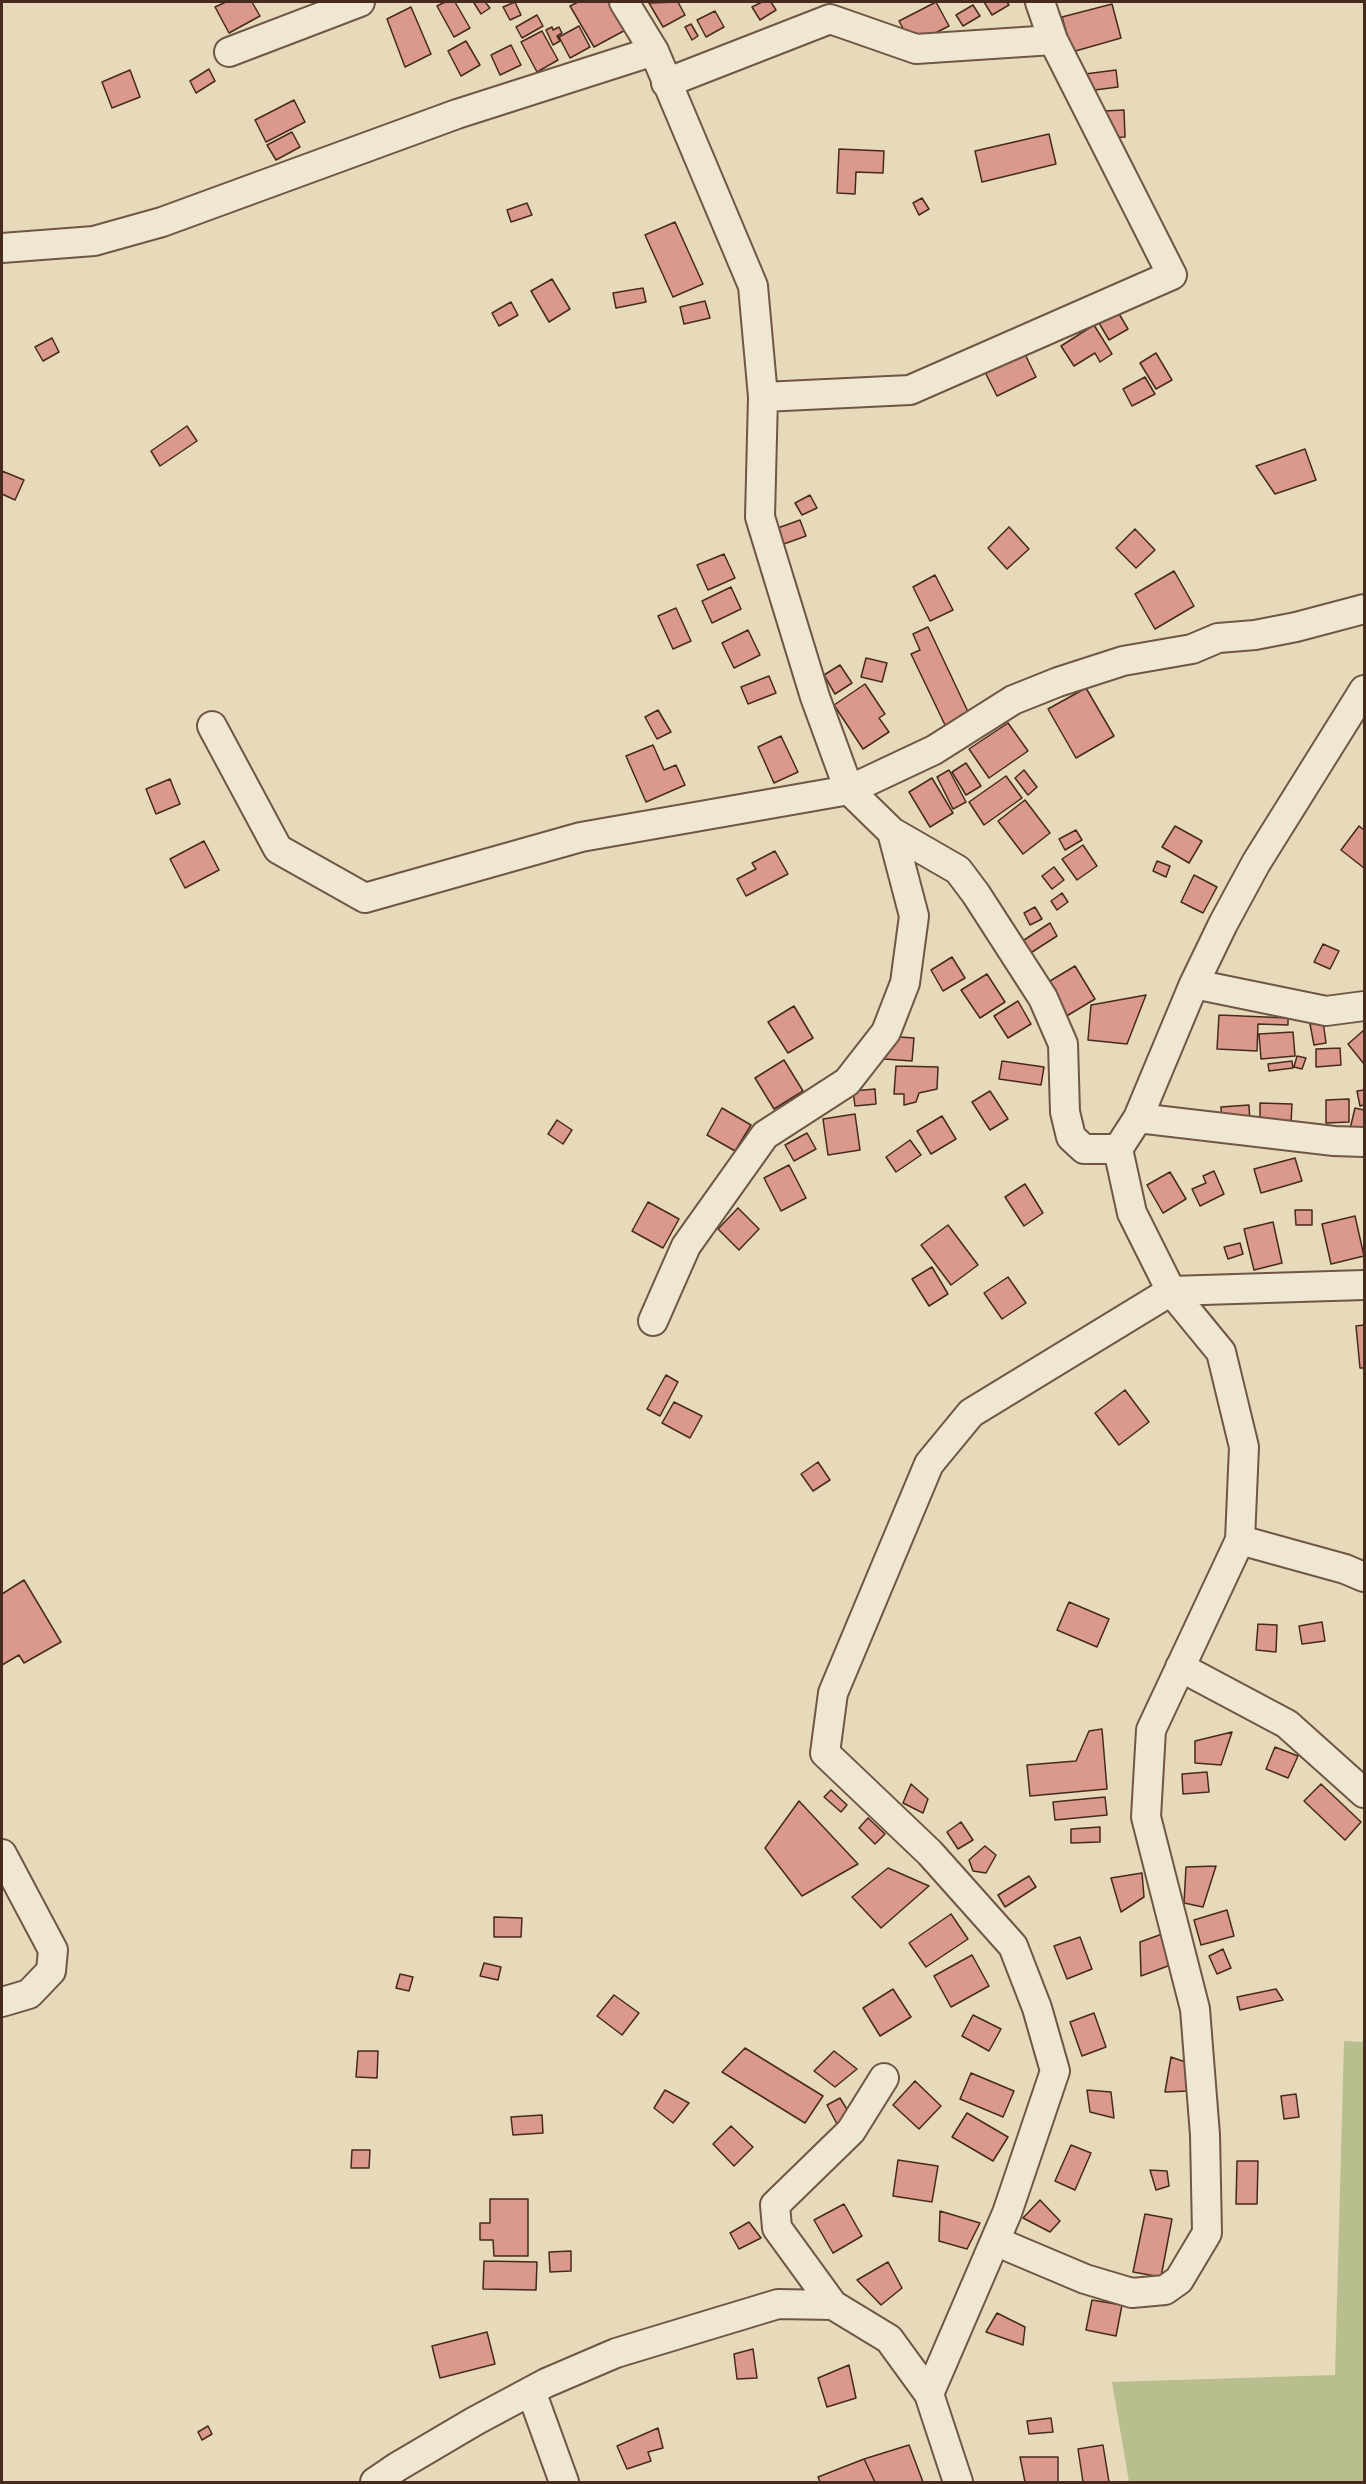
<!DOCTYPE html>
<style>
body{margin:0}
#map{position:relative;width:1366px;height:2484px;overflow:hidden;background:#e7daba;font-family:"EB Garamond",serif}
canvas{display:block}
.frame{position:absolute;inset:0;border:3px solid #472a1e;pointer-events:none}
</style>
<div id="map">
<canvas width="1366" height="2484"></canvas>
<div class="frame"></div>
</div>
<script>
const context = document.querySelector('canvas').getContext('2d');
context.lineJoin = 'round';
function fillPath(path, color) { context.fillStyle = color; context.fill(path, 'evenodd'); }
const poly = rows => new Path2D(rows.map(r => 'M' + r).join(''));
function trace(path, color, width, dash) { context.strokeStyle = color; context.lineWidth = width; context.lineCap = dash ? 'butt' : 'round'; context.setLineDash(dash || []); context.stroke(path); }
fillPath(poly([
 [1344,2041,1364,2042,1364,2482,1129,2482,1112,2382,1335,2375]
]), '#b8be8d');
const building = poly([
 [226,2,252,2,260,16,229,33,215,7,226,2],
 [445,2,455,2,470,28,454,37,437,6,445,2],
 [477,2,485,2,490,8,481,14,474,3,477,2],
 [515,2,521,15,510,20,503,7,515,2],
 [578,2,617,2,631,27,594,47,570,6,578,2],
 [678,2,685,15,663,27,649,3,678,2],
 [762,2,771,2,776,10,760,20,752,7,762,2],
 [936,2,949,26,912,45,899,21,936,2],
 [984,2,1007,2,1009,5,992,15,984,2],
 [1112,4,1121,38,1072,52,1062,17,1112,4],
 [973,5,980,16,963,26,956,15,973,5],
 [411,7,431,54,405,67,387,19,411,7],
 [715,11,724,27,706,37,697,20,715,11],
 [537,15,543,26,522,38,516,27,537,15],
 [691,24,698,36,692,40,685,27,691,24],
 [579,26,590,47,570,58,559,37,579,26],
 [552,27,553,30,559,27,562,33,557,36,560,41,553,45,546,30,552,27],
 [542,31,558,60,537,72,521,42,542,31],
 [466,41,480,65,461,76,448,51,466,41],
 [511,45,521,65,500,75,491,55,511,45],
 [209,69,215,81,196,93,190,81,209,69],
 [130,70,140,97,112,108,102,82,130,70],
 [1116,70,1118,87,1087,91,1085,74,1116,70],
 [294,100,305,122,266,142,255,120,294,100],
 [1124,110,1125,137,1105,138,1104,111,1124,110],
 [292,132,300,147,276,160,267,145,292,132],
 [1049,134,1056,164,982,182,975,151,1049,134],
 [839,149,884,151,883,173,856,172,855,194,837,193,839,149],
 [922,198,929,209,919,215,913,203,922,198],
 [527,203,532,215,511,222,507,210,527,203],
 [675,222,703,284,673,297,645,235,675,222],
 [552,279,570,309,549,322,531,291,552,279],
 [643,288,646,302,616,308,613,293,643,288],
 [705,301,710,318,684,324,680,307,705,301],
 [511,302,518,315,499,326,492,313,511,302],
 [1118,312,1128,329,1109,340,1099,323,1118,312],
 [1094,325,1112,354,1100,362,1095,353,1074,366,1061,346,1094,325],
 [52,338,59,352,43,361,35,347,52,338],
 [1022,348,1036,377,997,396,983,368,1022,348],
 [1156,353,1172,380,1156,389,1140,363,1156,353],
 [1145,377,1155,394,1132,406,1123,389,1145,377],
 [187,426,197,441,160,466,151,451,187,426],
 [1305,449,1316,480,1275,494,1256,466,1305,449],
 [2,471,24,480,15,500,2,494,2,471],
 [810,495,817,508,802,515,795,503,810,495],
 [800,520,806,536,781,545,775,529,800,520],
 [1009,527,1029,549,1007,569,988,548,1009,527],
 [1135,529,1155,550,1136,568,1116,548,1135,529],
 [724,554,735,578,708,590,697,565,724,554],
 [1174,571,1194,606,1155,629,1135,594,1174,571],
 [935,575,953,610,930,621,913,587,935,575],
 [731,587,741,609,712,623,702,601,731,587],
 [676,608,691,641,673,649,658,616,676,608],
 [928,627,970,716,946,727,911,654,920,650,913,634,928,627],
 [748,630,760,655,734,668,722,643,748,630],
 [866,658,887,663,882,682,861,677,866,658],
 [840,665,852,683,835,694,824,675,840,665],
 [769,676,776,693,748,704,741,687,769,676],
 [865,684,885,714,879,718,889,732,863,749,834,705,865,684],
 [1086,688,1114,736,1076,758,1048,709,1086,688],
 [658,710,671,732,657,739,645,717,658,710],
 [1008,723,1028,751,989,778,969,749,1008,723],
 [781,736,798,772,774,783,758,747,781,736],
 [653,745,664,770,676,765,685,785,646,802,626,756,653,745],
 [966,763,981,786,966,795,952,772,966,763],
 [949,770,966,802,953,809,937,777,949,770],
 [1024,770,1037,787,1028,795,1015,778,1024,770],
 [1006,776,1022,798,984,825,969,802,1006,776],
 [932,778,953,813,930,827,909,792,932,778],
 [170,779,180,804,156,814,146,789,170,779],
 [1025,800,1050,833,1023,854,998,821,1025,800],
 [1175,826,1202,841,1189,863,1162,847,1175,826],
 [1359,826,1364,830,1364,868,1341,850,1359,826],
 [1076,830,1082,840,1065,850,1059,839,1076,830],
 [204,841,219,870,185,888,170,859,204,841],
 [1083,845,1097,866,1077,880,1062,859,1083,845],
 [775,851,788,874,746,896,737,879,756,869,752,863,775,851],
 [1157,861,1170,866,1166,877,1153,871,1157,861],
 [1054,867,1064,880,1052,889,1042,876,1054,867],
 [1194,875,1217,887,1203,913,1181,902,1194,875],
 [1062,893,1068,902,1057,910,1051,901,1062,893],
 [1035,907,1042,919,1030,925,1024,913,1035,907],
 [1050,923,1057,936,1029,954,1021,942,1050,923],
 [1323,944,1339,951,1330,969,1314,962,1323,944],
 [952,957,965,978,943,991,931,970,952,957],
 [1075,966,1095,999,1065,1017,1045,984,1075,966],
 [987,974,1005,1002,980,1018,961,990,987,974],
 [1146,995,1127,1044,1088,1040,1091,1005,1146,995],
 [1018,1001,1031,1024,1008,1038,994,1016,1018,1001],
 [794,1006,813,1038,788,1053,768,1022,794,1006],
 [1219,1015,1288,1018,1288,1025,1258,1024,1257,1051,1217,1049,1219,1015],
 [1323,1021,1326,1043,1314,1045,1310,1024,1323,1021],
 [1364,1030,1364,1064,1348,1044,1364,1030],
 [1293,1032,1295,1056,1261,1059,1259,1034,1293,1032],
 [886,1036,914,1038,912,1061,884,1059,886,1036],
 [1340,1048,1341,1065,1316,1067,1316,1049,1340,1048],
 [1297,1056,1306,1058,1302,1069,1294,1067,1297,1056],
 [784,1060,803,1091,774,1109,755,1078,784,1060],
 [1002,1061,1044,1067,1041,1085,999,1079,1002,1061],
 [1292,1061,1293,1068,1269,1071,1268,1064,1292,1061],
 [896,1066,938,1067,937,1089,919,1093,916,1102,904,1105,904,1094,894,1094,896,1066],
 [875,1089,876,1104,855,1106,853,1091,875,1089],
 [1364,1090,1364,1105,1360,1106,1357,1091,1364,1090],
 [990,1091,1008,1119,990,1130,972,1102,990,1091],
 [1349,1099,1349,1122,1326,1123,1326,1100,1349,1099],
 [1260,1103,1292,1104,1291,1123,1260,1123,1260,1103],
 [1249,1105,1250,1124,1222,1126,1221,1107,1249,1105],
 [722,1108,751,1125,735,1151,707,1135,722,1108],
 [1355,1108,1364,1110,1364,1132,1350,1129,1355,1108],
 [855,1114,860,1150,828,1155,823,1119,855,1114],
 [942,1116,956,1139,931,1154,917,1131,942,1116],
 [557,1120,572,1130,563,1144,548,1134,557,1120],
 [807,1133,816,1149,794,1161,785,1145,807,1133],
 [910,1140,921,1155,896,1172,886,1157,910,1140],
 [1295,1158,1302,1181,1261,1193,1254,1169,1295,1158],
 [789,1165,806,1198,781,1211,764,1178,789,1165],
 [1214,1171,1224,1194,1200,1206,1192,1189,1206,1183,1203,1176,1214,1171],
 [1170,1172,1186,1199,1163,1213,1147,1185,1170,1172],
 [1025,1184,1043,1213,1024,1226,1005,1197,1025,1184],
 [648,1202,679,1219,663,1248,632,1231,648,1202],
 [738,1208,759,1229,739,1250,718,1229,738,1208],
 [1295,1210,1312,1210,1312,1225,1296,1225,1295,1210],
 [1355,1216,1364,1256,1331,1264,1322,1224,1355,1216],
 [1273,1222,1282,1263,1254,1270,1244,1229,1273,1222],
 [948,1225,978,1265,951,1285,921,1245,948,1225],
 [1240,1243,1243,1254,1228,1259,1224,1247,1240,1243],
 [932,1267,948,1294,929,1306,912,1279,932,1267],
 [1008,1277,1026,1303,1002,1319,984,1293,1008,1277],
 [1364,1325,1364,1368,1360,1368,1356,1326,1364,1325],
 [666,1375,678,1382,660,1416,647,1409,666,1375],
 [1125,1390,1149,1422,1119,1445,1095,1413,1125,1390],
 [674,1402,702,1416,690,1438,662,1423,674,1402],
 [818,1462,830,1480,813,1491,801,1474,818,1462],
 [24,1580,61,1642,24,1663,19,1655,2,1665,2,1594,24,1580],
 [1069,1602,1109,1619,1097,1647,1057,1630,1069,1602],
 [1322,1622,1325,1641,1302,1644,1299,1626,1322,1622],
 [1258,1624,1277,1625,1276,1652,1256,1650,1258,1624],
 [1102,1729,1107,1789,1030,1796,1027,1765,1076,1761,1089,1731,1102,1729],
 [1232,1732,1221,1765,1195,1763,1195,1741,1232,1732],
 [1275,1747,1298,1756,1288,1778,1266,1769,1275,1747],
 [1207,1772,1209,1792,1183,1794,1182,1774,1207,1772],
 [911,1784,928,1799,923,1813,903,1803,911,1784],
 [1321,1784,1361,1822,1345,1840,1304,1801,1321,1784],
 [831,1790,847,1805,841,1812,824,1797,831,1790],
 [1105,1797,1107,1815,1055,1820,1053,1802,1105,1797],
 [799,1801,858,1864,802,1896,765,1848,799,1801],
 [868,1818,885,1834,875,1844,859,1828,868,1818],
 [961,1822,973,1840,958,1849,947,1832,961,1822],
 [1100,1827,1100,1842,1071,1843,1071,1829,1100,1827],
 [985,1846,996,1855,986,1873,973,1871,969,1860,985,1846],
 [1216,1866,1203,1907,1184,1903,1186,1867,1216,1866],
 [888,1868,929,1886,881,1928,852,1897,888,1868],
 [1142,1873,1144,1897,1121,1912,1111,1878,1142,1873],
 [1029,1876,1036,1887,1005,1907,998,1895,1029,1876],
 [1227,1910,1234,1936,1201,1945,1194,1920,1227,1910],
 [951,1914,968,1939,926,1967,909,1943,951,1914],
 [494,1917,522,1918,521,1937,494,1937,494,1917],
 [1165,1933,1176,1963,1141,1976,1140,1942,1165,1933],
 [1080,1937,1092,1969,1067,1979,1054,1946,1080,1937],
 [1223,1949,1231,1968,1217,1974,1209,1956,1223,1949],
 [972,1955,989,1986,951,2007,934,1976,972,1955],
 [484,1963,501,1967,498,1980,480,1976,484,1963],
 [400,1974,413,1977,409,1991,396,1988,400,1974],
 [893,1989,911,2017,880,2036,863,2008,893,1989],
 [1276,1989,1283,2000,1240,2010,1237,1997,1276,1989],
 [614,1995,639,2013,622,2035,597,2016,614,1995],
 [1094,2013,1106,2047,1082,2056,1070,2022,1094,2013],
 [973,2015,1001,2029,989,2051,962,2036,973,2015],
 [745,2048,823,2096,805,2123,722,2072,745,2048],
 [358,2051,378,2051,377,2078,356,2077,358,2051],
 [834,2051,857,2069,835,2087,814,2071,834,2051],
 [1171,2057,1188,2063,1189,2091,1165,2092,1171,2057],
 [971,2073,1014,2091,1003,2117,960,2099,971,2073],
 [915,2081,941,2106,919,2129,893,2105,915,2081],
 [665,2090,689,2103,673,2123,654,2108,665,2090],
 [1087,2090,1111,2092,1114,2118,1090,2112,1087,2090],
 [1296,2094,1299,2117,1284,2119,1281,2096,1296,2094],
 [840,2098,851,2116,837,2124,827,2105,840,2098],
 [967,2113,1008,2137,993,2161,952,2137,967,2113],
 [542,2115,543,2133,513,2135,511,2117,542,2115],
 [731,2126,753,2147,734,2166,713,2144,731,2126],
 [1071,2145,1091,2153,1075,2190,1055,2181,1071,2145],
 [352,2150,370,2150,369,2168,351,2168,352,2150],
 [898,2160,938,2166,932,2202,893,2196,898,2160],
 [1237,2161,1258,2161,1257,2204,1236,2204,1237,2161],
 [1150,2170,1167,2171,1169,2186,1156,2190,1150,2170],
 [490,2199,528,2199,528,2256,494,2256,493,2240,480,2240,480,2223,490,2223,490,2199],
 [1040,2200,1060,2221,1050,2232,1023,2218,1040,2200],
 [844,2204,862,2236,833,2253,814,2220,844,2204],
 [940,2211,980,2223,967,2249,939,2241,940,2211],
 [1145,2214,1172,2219,1161,2277,1133,2272,1145,2214],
 [749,2222,761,2238,739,2249,730,2233,749,2222],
 [571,2251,571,2271,550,2272,549,2252,571,2251],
 [484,2261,537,2262,536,2290,483,2289,484,2261],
 [888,2262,902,2288,881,2305,857,2280,888,2262],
 [1092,2300,1122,2305,1116,2336,1086,2330,1092,2300],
 [997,2313,1025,2327,1023,2345,986,2332,997,2313],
 [487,2332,495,2364,440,2378,432,2346,487,2332],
 [753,2349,757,2378,737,2379,734,2354,753,2349],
 [849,2365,856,2398,827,2407,818,2378,849,2365],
 [1051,2418,1053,2432,1029,2434,1027,2421,1051,2418],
 [208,2426,212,2434,202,2440,198,2432,208,2426],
 [658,2428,663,2448,648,2452,651,2461,627,2469,617,2446,658,2428],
 [909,2445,923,2482,875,2482,864,2459,909,2445],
 [1103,2445,1109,2482,1083,2482,1078,2449,1103,2445],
 [1020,2457,1058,2457,1058,2482,1025,2482,1020,2457],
 [864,2459,875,2482,820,2482,818,2477,864,2459]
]);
fillPath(building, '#db988c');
trace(building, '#472a1e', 1.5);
const minor = poly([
 [624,2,654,51,753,286,763,397,760,517,815,697,849,790,892,832,914,916,905,983,886,1032,847,1082,765,1135,686,1246,653,1321],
 [229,52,360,2],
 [666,83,830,19,916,49,1053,40],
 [2,248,94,241,162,222,457,114,654,51],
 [763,397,910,390,1172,275,1053,40,1040,2],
 [212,726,278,849,365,898,581,837,849,790,934,750,1013,700,1058,682,1123,661,1192,649,1218,638,1255,635,1296,627,1364,609],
 [892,832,958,870,976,894,1043,998,1063,1044,1065,1112,1071,1137,1084,1149,1118,1149],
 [1194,984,1326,1011,1364,1006],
 [1138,1118,1334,1141,1364,1142],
 [1240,1540,1345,1569,1364,1577],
 [1180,1667,1287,1724,1364,1793],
 [2,1854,53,1950,51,1971,29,1994,2,2002],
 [995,2241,1085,2279,1132,2293,1165,2290,1179,2280,1207,2233,1205,2135,1195,2009,1146,1817,1151,1730,1240,1540,1244,1447,1221,1352,1171,1291,1132,1213,1118,1149,1138,1118,1194,984,1223,924,1256,863,1364,690],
 [833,2305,777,2228,775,2205,851,2131,884,2078],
 [531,2391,564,2482],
 [929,2394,1007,2213,1055,2071,1037,2008,1013,1946,930,1853,825,1753,833,1693,929,1464,971,1413,1171,1291,1364,1285],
 [375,2482,397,2467,475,2421,546,2383,616,2353,778,2304,833,2305,889,2339,929,2394,958,2482]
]);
trace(minor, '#6f5645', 32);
trace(minor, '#efe7d2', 28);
</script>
